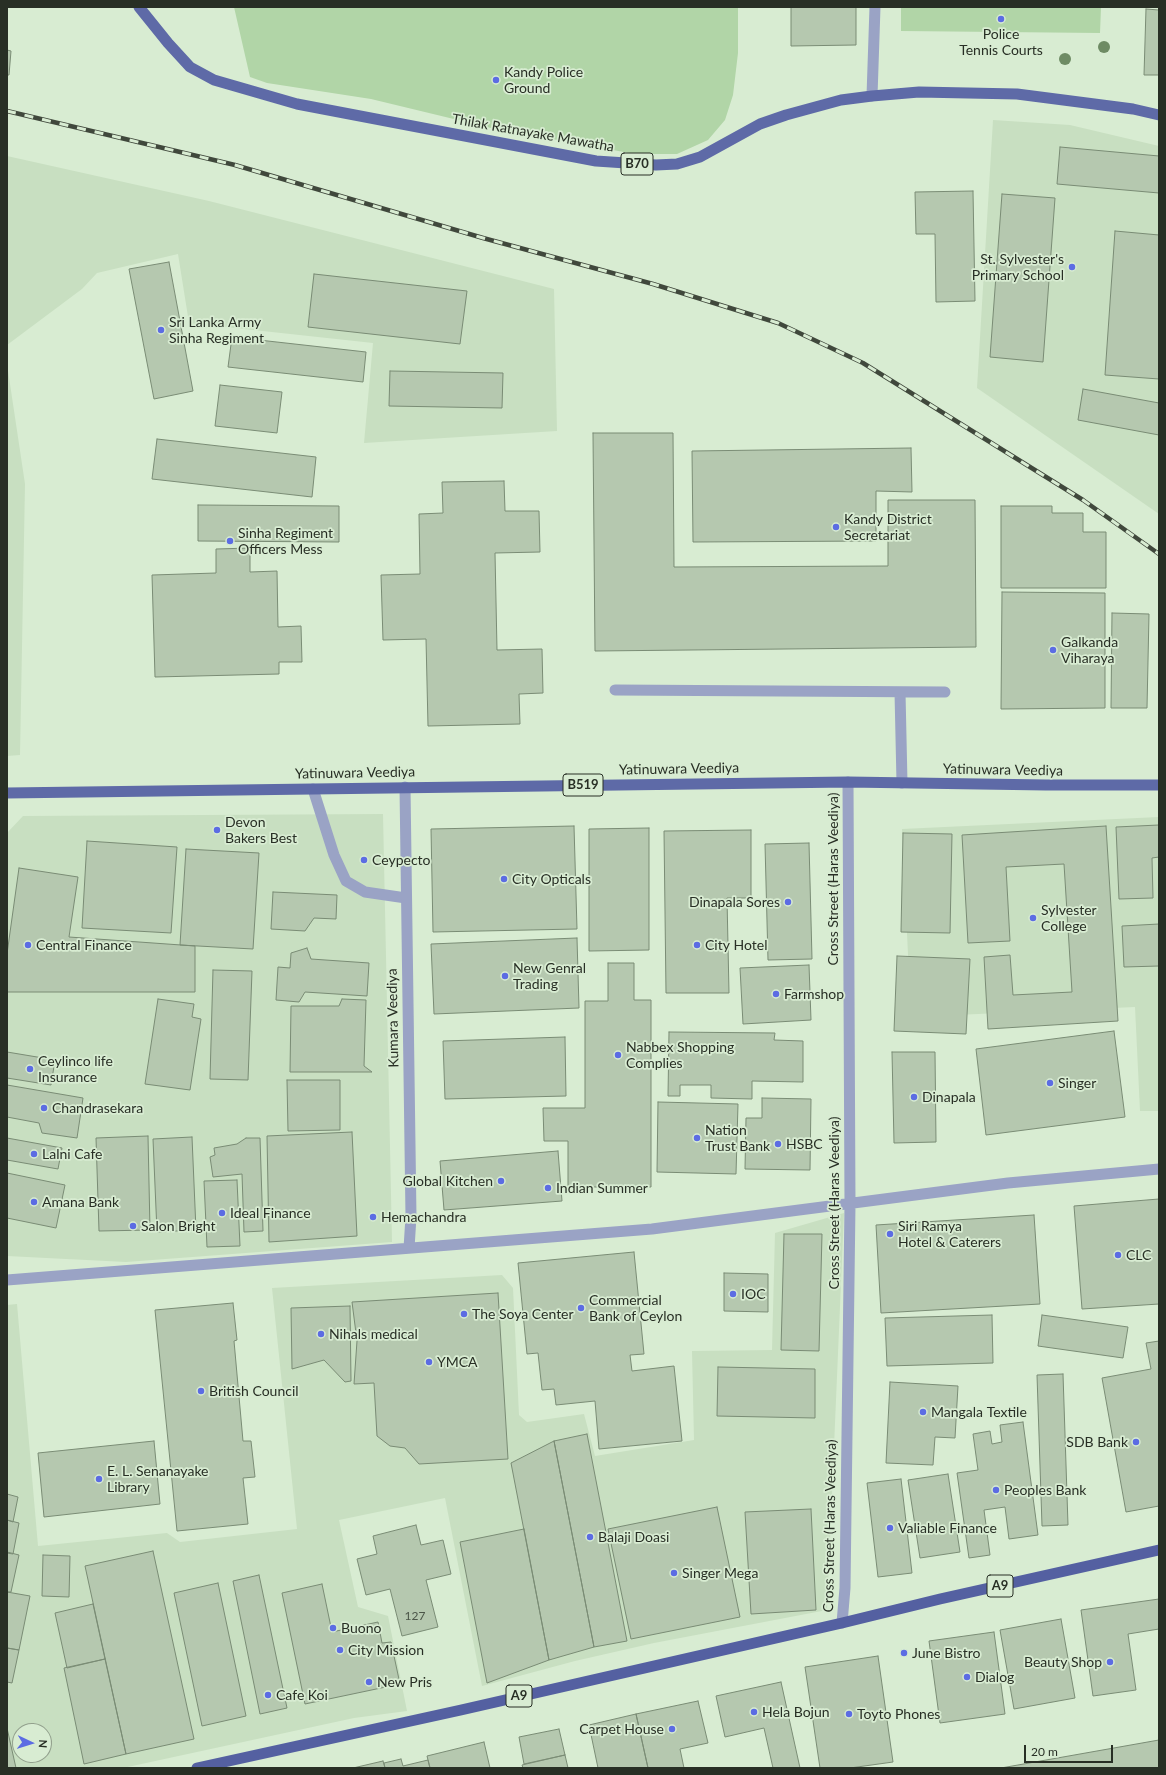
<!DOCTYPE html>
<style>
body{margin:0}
#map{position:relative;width:1166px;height:1775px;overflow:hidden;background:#d8ecd2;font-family:Lato,sans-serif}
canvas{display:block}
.frame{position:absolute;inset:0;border:8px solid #282f25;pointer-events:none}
.north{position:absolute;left:12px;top:1723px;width:40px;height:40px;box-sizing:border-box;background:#d8ecd2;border:1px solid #92a08d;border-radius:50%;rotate:94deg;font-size:11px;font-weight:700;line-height:16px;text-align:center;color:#282f25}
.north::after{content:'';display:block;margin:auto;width:14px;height:18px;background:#5c6ce3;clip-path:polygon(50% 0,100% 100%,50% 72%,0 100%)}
.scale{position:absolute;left:1024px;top:1745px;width:89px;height:18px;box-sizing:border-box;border:2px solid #282f25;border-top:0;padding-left:5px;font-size:12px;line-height:14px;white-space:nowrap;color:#282f25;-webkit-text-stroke:3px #d8ecd2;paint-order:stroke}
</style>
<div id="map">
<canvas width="1166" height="1775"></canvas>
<div class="frame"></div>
<div class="north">N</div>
<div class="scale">20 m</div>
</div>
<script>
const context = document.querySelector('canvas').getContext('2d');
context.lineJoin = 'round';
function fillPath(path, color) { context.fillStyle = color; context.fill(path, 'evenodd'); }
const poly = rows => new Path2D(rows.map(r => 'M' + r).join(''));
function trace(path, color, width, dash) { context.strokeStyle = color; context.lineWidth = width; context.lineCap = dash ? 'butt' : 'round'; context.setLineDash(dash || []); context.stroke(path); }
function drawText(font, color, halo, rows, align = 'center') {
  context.font = font + ' Lato,sans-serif'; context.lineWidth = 3.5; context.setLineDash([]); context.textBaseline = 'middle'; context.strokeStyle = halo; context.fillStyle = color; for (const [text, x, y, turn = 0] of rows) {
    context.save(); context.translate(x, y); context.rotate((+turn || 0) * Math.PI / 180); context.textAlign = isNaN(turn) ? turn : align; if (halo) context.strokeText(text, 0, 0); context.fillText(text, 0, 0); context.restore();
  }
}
fillPath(poly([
 [993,120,1070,125,1159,146,1159,514,977,388],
 [7,156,209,201,554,289,557,431,364,443,373,343,189,323,178,254,97,273,82,289,7,345],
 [7,364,25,484,20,755,7,756],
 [383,814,392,1242,126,1262,7,1256,7,833,23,816],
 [1159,817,1159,1111,1140,1111,1135,1007,911,1017,902,829],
 [844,1213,827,1610,654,1643,575,1661,482,1686,445,1498,339,1520,358,1607,388,1616,407,1711,354,1718,123,1768,7,1768,7,1305,17,1304,38,1546,167,1533,180,1542,297,1529,272,1288,502,1275,513,1288,519,1415,527,1422,584,1414,595,1456,694,1440,692,1351,772,1350,775,1233],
 [20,1731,44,1731,44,1755,20,1755]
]), '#c8dfc1');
fillPath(poly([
 [234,7,738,7,738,53,733,95,725,120,708,140,677,154,635,154,491,128,371,99,267,83,250,77],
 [901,7,1101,7,1100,33,901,31]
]), '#b1d5a7');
const building = poly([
 [791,7,856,7,856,45,791,46,791,7],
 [1146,9,1159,10,1159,75,1144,75,1146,9],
 [7,50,11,51,9,75,7,75,7,50],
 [1060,147,1159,156,1159,193,1057,184,1060,147],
 [973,191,975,301,936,302,935,234,916,234,915,192,973,191],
 [1002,194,1055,198,1043,362,990,357,1002,194],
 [1115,231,1159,235,1159,379,1105,375,1115,231],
 [169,262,193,391,154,399,129,269,169,262],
 [314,274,467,291,460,344,308,327,314,274],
 [232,337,366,352,363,382,228,367,232,337],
 [390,371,503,373,502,408,389,406,390,371],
 [220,385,282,392,277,433,215,426,220,385],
 [1083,389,1159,403,1159,435,1078,420,1083,389],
 [593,433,673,433,674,567,888,566,888,500,975,500,976,647,595,651,593,433],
 [157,439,316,457,312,497,152,479,157,439],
 [911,448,912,492,876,491,876,541,693,542,692,451,911,448],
 [504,481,505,511,539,511,540,552,495,553,497,650,542,649,543,693,519,694,520,724,428,726,426,639,383,640,381,575,420,574,419,514,443,513,442,482,504,481],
 [198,505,339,506,339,542,198,541,198,505],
 [1001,506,1052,506,1052,513,1083,513,1083,532,1106,532,1106,588,1001,588,1001,506],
 [250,548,250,572,277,571,278,627,301,626,302,662,279,662,279,674,155,677,152,575,216,573,216,549,250,548],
 [1002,592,1105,593,1105,708,1001,709,1002,592],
 [1112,613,1149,614,1147,708,1111,708,1112,613],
 [1159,825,1159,857,1152,858,1153,898,1119,899,1116,827,1159,825],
 [574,826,577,929,433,932,431,829,574,826],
 [1106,826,1118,1021,988,1029,984,957,1010,955,1013,995,1072,992,1064,864,1006,867,1010,941,968,943,962,835,1106,826],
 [649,828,649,950,589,951,589,829,649,828],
 [751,830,751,898,727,898,729,993,666,993,664,831,751,830],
 [903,833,952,834,950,933,901,932,903,833],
 [87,841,177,847,171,933,82,928,87,841],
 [809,843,812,959,768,960,765,844,809,843],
 [186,849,259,853,253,949,180,945,186,849],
 [19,868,78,877,69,937,195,946,195,992,7,992,7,954,19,868],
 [273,892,337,895,336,919,314,918,305,931,271,929,273,892],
 [1159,924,1159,966,1124,967,1122,926,1159,924],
 [577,938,579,1008,434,1014,431,944,577,938],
 [307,948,311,959,369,963,367,996,305,992,299,1002,276,1000,278,967,290,968,291,953,307,948],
 [897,956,970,959,966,1034,894,1031,897,956],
 [608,963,634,963,634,1000,651,1000,651,1187,568,1187,568,1141,544,1141,543,1108,585,1108,585,1001,608,1001,608,963],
 [809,965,811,1020,743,1024,740,968,809,965],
 [213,970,252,971,248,1080,210,1079,213,970],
 [158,999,194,1004,192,1017,201,1019,190,1090,145,1084,158,999],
 [342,999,366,1000,364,1066,372,1072,290,1072,291,1006,339,1006,342,999],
 [1114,1031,1125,1117,986,1135,976,1049,1114,1031],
 [669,1032,775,1033,774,1040,803,1041,803,1082,752,1081,752,1099,711,1098,711,1085,680,1085,680,1096,668,1096,669,1032],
 [565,1037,566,1096,445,1099,443,1041,565,1037],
 [7,1052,55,1060,51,1085,7,1078,7,1052],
 [892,1052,935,1052,936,1142,894,1143,892,1052],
 [287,1080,340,1080,340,1130,288,1131,287,1080],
 [7,1085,83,1098,77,1138,42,1133,39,1123,7,1117,7,1085],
 [762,1098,811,1099,810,1170,745,1169,746,1118,762,1118,762,1098],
 [658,1102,738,1104,736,1174,657,1172,658,1102],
 [352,1132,357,1236,269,1242,267,1136,352,1132],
 [148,1136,150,1230,99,1231,96,1138,148,1136],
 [192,1137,196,1230,157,1232,153,1139,192,1137],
 [7,1138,62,1148,58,1169,7,1160,7,1138],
 [246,1138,260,1138,263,1231,244,1232,242,1174,213,1177,210,1157,215,1155,214,1148,237,1144,246,1138],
 [558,1151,562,1201,444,1210,440,1161,558,1151],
 [7,1173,65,1185,56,1228,7,1218,7,1173],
 [237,1180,240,1246,207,1247,204,1181,237,1180],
 [1159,1199,1159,1304,1082,1309,1074,1206,1159,1199],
 [1034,1215,1040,1304,881,1313,876,1225,1034,1215],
 [784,1234,822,1234,819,1351,781,1350,784,1234],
 [634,1252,644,1354,630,1355,632,1371,674,1366,682,1441,599,1449,595,1401,556,1405,554,1389,542,1390,538,1353,527,1354,518,1263,634,1252],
 [724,1273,768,1274,768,1312,724,1311,724,1273],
 [498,1293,508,1459,419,1464,405,1448,390,1446,377,1436,374,1383,354,1384,357,1341,352,1302,498,1293],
 [233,1303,237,1340,234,1341,243,1441,251,1441,255,1477,243,1478,248,1524,177,1531,155,1310,233,1303],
 [350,1306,351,1381,345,1382,324,1360,292,1369,291,1308,350,1306],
 [992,1315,993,1363,887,1366,885,1318,992,1315],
 [1042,1315,1128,1327,1123,1358,1038,1346,1042,1315],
 [1159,1341,1159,1506,1126,1512,1102,1378,1151,1369,1146,1343,1159,1341],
 [718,1367,815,1369,815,1418,717,1416,718,1367],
 [1063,1374,1068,1525,1042,1526,1037,1375,1063,1374],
 [890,1382,958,1386,955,1438,935,1437,933,1465,886,1463,890,1382],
 [1023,1422,1038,1535,1009,1539,1005,1507,984,1510,990,1555,969,1558,957,1473,978,1470,973,1434,990,1431,992,1444,1002,1442,1000,1425,1023,1422],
 [587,1434,627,1641,594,1647,554,1441,587,1434],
 [154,1441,160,1504,44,1517,38,1453,154,1441],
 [554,1441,594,1647,549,1660,511,1463,554,1441],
 [948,1474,960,1552,920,1558,908,1480,948,1474],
 [901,1479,912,1573,878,1577,867,1483,901,1479],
 [7,1494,18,1497,13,1522,7,1520,7,1494],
 [717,1507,740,1617,631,1639,608,1529,717,1507],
 [811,1509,816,1610,751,1614,745,1512,811,1509],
 [7,1520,19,1523,13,1554,7,1553,7,1520],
 [416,1525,421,1545,443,1540,451,1574,426,1580,438,1627,402,1636,390,1589,366,1595,357,1559,377,1554,373,1536,416,1525],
 [524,1529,549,1660,487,1683,460,1542,524,1529],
 [153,1551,194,1739,126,1754,85,1566,153,1551],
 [7,1552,19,1555,11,1592,7,1592,7,1552],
 [43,1555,70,1556,69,1597,42,1596,43,1555],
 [259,1575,287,1708,260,1714,233,1581,259,1575],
 [218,1583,246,1716,202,1726,174,1593,218,1583],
 [322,1584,332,1632,378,1622,382,1643,391,1642,400,1684,305,1704,282,1593,322,1584],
 [7,1592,30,1596,19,1650,7,1648,7,1592],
 [1159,1599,1159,1629,1128,1634,1136,1690,1093,1696,1081,1610,1159,1599],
 [93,1604,105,1659,67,1668,55,1613,93,1604],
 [1061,1619,1075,1698,1014,1709,1000,1630,1061,1619],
 [994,1632,1005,1714,940,1723,929,1641,994,1632],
 [7,1648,19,1650,12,1683,7,1682,7,1648],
 [878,1656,893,1762,850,1768,820,1768,805,1667,878,1656],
 [105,1659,126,1754,84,1764,64,1668,105,1659],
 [781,1682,800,1768,773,1768,764,1728,725,1737,716,1696,781,1682],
 [698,1701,708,1743,680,1749,684,1768,648,1768,636,1714,698,1701],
 [636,1714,648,1768,598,1768,589,1725,636,1714],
 [7,1728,16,1768,7,1768,7,1728],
 [559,1729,565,1755,524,1764,519,1737,559,1729],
 [1159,1740,1159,1768,1001,1768,1159,1740],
 [484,1742,490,1768,430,1768,427,1756,484,1742],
 [565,1755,568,1768,523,1768,522,1765,565,1755],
 [401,1759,403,1766,428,1760,430,1768,385,1768,384,1763,401,1759],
 [383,1761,385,1768,353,1768,383,1761]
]);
fillPath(building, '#b5c8af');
trace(building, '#7a8c75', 1);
trace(poly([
 [872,96,875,7],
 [615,690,945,692],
 [900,692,902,783],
 [313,789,334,855,346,881,365,892,406,898]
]), '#9aa3c5', 11);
trace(poly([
 [405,787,411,1217,409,1248],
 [7,1280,652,1229,1008,1183,1159,1169],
 [842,1623,845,1588,850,1204,848,782]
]), '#9aa3c5', 11);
trace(poly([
 [139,7,168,43,190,67,214,80,297,104,596,161,656,165,677,164,700,157,760,124,786,115,841,100,872,96,919,92,1017,94,1133,109,1159,115],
 [7,793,848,782,1046,785,1159,785]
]), '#5e6aa7', 11);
trace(poly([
 [197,1768,461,1710,842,1623,940,1599,1159,1550]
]), '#5460a1', 11);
const rail = poly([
 [7,111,235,165,483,238,653,284,778,323,863,363,1083,500,1159,554]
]);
trace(rail, '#40483c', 4.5);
trace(rail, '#d8ecd2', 3, [9]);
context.fillStyle = '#6e8b64';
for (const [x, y] of [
 [1104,47],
 [1065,59]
]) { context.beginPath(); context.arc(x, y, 6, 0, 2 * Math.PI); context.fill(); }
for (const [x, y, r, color] of [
 [1001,19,4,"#5c6ce3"],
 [496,80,4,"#5c6ce3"],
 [1072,267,4,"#5c6ce3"],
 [161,330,4,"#5c6ce3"],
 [836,527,4,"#5c6ce3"],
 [230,541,4,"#5c6ce3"],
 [1053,650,4,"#5c6ce3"],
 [217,830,4,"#5c6ce3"],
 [364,860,4,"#5c6ce3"],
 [504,879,4,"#5c6ce3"],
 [788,902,4,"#5c6ce3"],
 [1033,918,4,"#5c6ce3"],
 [28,945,4,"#5c6ce3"],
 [697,945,4,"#5c6ce3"],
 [505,976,4,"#5c6ce3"],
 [776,994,4,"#5c6ce3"],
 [618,1055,4,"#5c6ce3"],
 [30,1069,4,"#5c6ce3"],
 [1050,1083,4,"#5c6ce3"],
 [914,1097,4,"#5c6ce3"],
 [44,1108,4,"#5c6ce3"],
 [697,1138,4,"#5c6ce3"],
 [778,1144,4,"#5c6ce3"],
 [34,1154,4,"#5c6ce3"],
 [501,1181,4,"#5c6ce3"],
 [548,1188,4,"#5c6ce3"],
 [34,1202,4,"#5c6ce3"],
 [222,1213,4,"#5c6ce3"],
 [373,1217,4,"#5c6ce3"],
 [133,1226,4,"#5c6ce3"],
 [890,1234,4,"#5c6ce3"],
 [1118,1255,4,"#5c6ce3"],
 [733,1294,4,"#5c6ce3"],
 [581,1308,4,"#5c6ce3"],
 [464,1314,4,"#5c6ce3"],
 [321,1334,4,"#5c6ce3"],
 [429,1362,4,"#5c6ce3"],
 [201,1391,4,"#5c6ce3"],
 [923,1412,4,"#5c6ce3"],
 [1136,1442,4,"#5c6ce3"],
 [99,1479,4,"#5c6ce3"],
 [996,1490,4,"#5c6ce3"],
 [890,1528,4,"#5c6ce3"],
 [590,1537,4,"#5c6ce3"],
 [674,1573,4,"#5c6ce3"],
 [333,1628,4,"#5c6ce3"],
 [340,1650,4,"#5c6ce3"],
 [904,1653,4,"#5c6ce3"],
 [1110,1662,4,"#5c6ce3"],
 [967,1677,4,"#5c6ce3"],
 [369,1682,4,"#5c6ce3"],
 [268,1695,4,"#5c6ce3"],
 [754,1712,4,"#5c6ce3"],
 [849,1714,4,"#5c6ce3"],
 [672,1729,4,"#5c6ce3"]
]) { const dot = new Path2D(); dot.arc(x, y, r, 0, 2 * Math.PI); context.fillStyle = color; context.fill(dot); trace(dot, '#d8ecd2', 1.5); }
drawText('12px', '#4b5548', null, [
 ["127",415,1616]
]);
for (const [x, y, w] of [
 [637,164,32],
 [583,785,40],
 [1000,1586,26],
 [519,1696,26]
]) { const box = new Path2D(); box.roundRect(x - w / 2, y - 11, w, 22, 3); context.fillStyle = '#d8ecd2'; context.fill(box); trace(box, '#282f25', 1); }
drawText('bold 13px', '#282f25', null, [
 ["B70",637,164],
 ["B519",583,785],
 ["A9",1000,1586],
 ["A9",519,1696]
]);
drawText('14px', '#282f25', '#d8ecd2', [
 ["Police",1001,34,"center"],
 ["Tennis Courts",1001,50,"center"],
 ["Kandy Police",504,72],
 ["Ground",504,88],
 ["St. Sylvester's",1064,259,"right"],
 ["Primary School",1064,275,"right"],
 ["Sri Lanka Army",169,322],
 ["Sinha Regiment",169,338],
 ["Kandy District",844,519],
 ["Secretariat",844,535],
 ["Sinha Regiment",238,533],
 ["Officers Mess",238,549],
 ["Galkanda",1061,642],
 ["Viharaya",1061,658],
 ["Devon",225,822],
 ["Bakers Best",225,838],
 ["Ceypecto",372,860],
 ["City Opticals",512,879],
 ["Dinapala Sores",780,902,"right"],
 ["Sylvester",1041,910],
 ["College",1041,926],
 ["Central Finance",36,945],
 ["City Hotel",705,945],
 ["New Genral",513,968],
 ["Trading",513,984],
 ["Farmshop",784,994],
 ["Nabbex Shopping",626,1047],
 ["Complies",626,1063],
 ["Ceylinco life",38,1061],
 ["Insurance",38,1077],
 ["Singer",1058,1083],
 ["Dinapala",922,1097],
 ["Chandrasekara",52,1108],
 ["Nation",705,1130],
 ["Trust Bank",705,1146],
 ["HSBC",786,1144],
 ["Lalni Cafe",42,1154],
 ["Global Kitchen",493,1181,"right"],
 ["Indian Summer",556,1188],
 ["Amana Bank",42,1202],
 ["Ideal Finance",230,1213],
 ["Hemachandra",381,1217],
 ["Salon Bright",141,1226],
 ["Siri Ramya",898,1226],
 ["Hotel & Caterers",898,1242],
 ["CLC",1126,1255],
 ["IOC",741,1294],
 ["Commercial",589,1300],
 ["Bank of Ceylon",589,1316],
 ["The Soya Center",472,1314],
 ["Nihals medical",329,1334],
 ["YMCA",437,1362],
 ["British Council",209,1391],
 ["Mangala Textile",931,1412],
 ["SDB Bank",1128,1442,"right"],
 ["E. L. Senanayake",107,1471],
 ["Library",107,1487],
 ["Peoples Bank",1004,1490],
 ["Valiable Finance",898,1528],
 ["Balaji Doasi",598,1537],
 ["Singer Mega",682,1573],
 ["Buono",341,1628],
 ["City Mission",348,1650],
 ["June Bistro",912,1653],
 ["Beauty Shop",1102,1662,"right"],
 ["Dialog",975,1677],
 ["New Pris",377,1682],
 ["Cafe Koi",276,1695],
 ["Hela Bojun",762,1712],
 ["Toyto Phones",857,1714],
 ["Carpet House",664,1729,"right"]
], 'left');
drawText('14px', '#282f25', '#d8ecd2', [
 ["Thilak Ratnayake Mawatha",533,133,10],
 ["Yatinuwara Veediya",679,769,-1],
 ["Yatinuwara Veediya",1003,770,1],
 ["Yatinuwara Veediya",355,773,-1],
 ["Cross Street (Haras Veediya)",833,879,-90],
 ["Kumara Veediya",393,1018,-91],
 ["Cross Street (Haras Veediya)",834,1203,-90],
 ["Cross Street (Haras Veediya)",830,1526,-89]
]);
</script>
